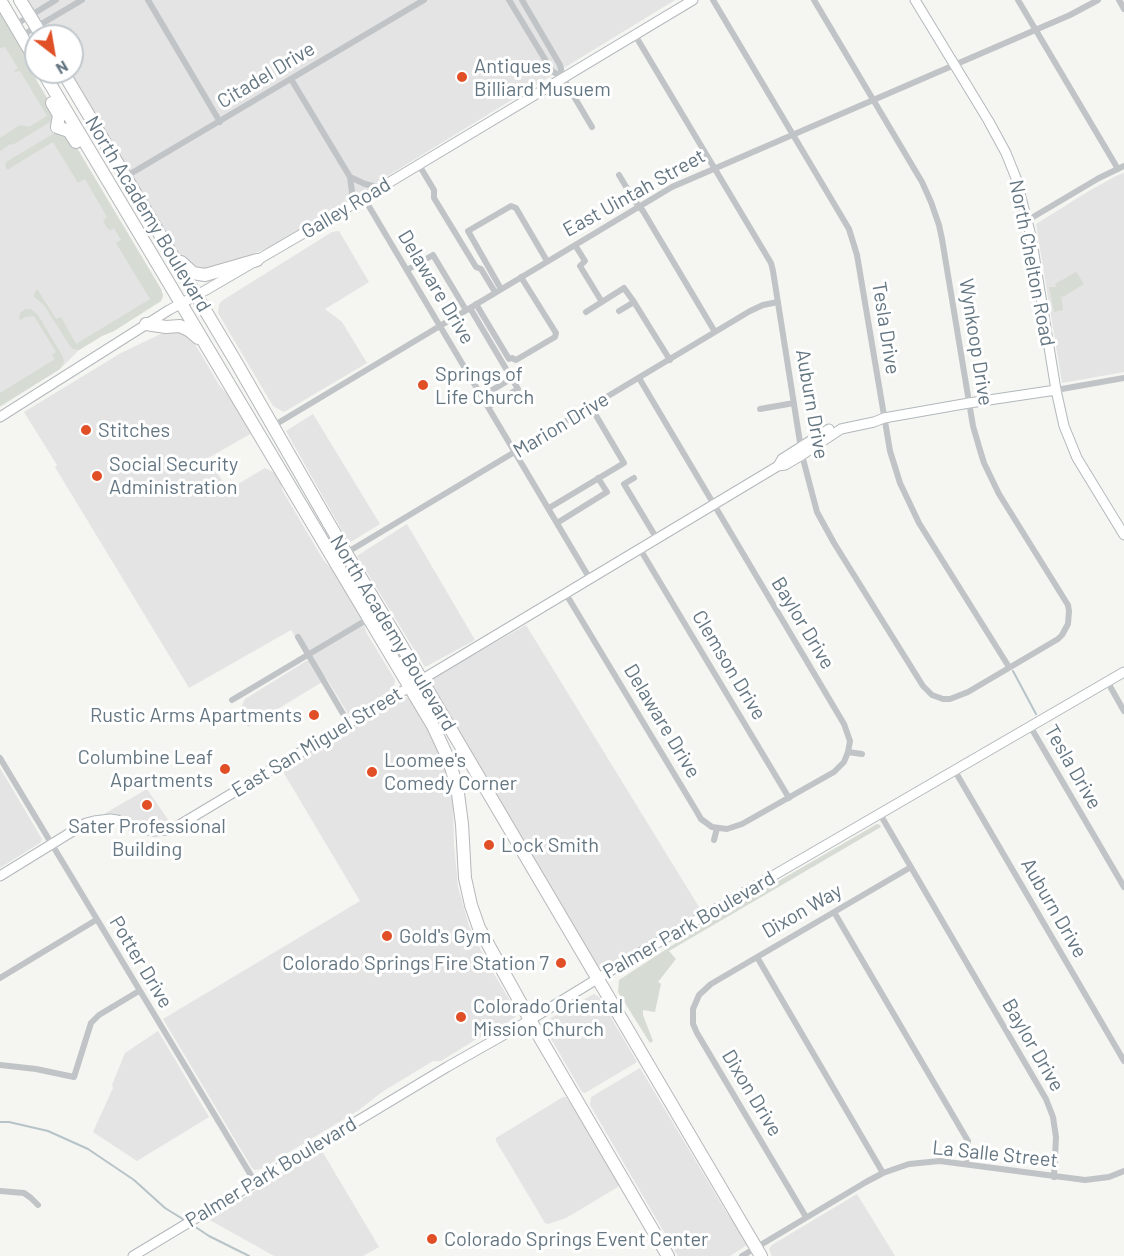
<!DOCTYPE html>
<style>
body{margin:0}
#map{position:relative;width:1124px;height:1256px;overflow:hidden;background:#f5f5f2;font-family:Barlow,sans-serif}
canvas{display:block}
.north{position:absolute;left:24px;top:24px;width:60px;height:60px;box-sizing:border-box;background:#fff;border:2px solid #c1c8cd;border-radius:50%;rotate:149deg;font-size:16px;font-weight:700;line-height:24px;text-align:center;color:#647682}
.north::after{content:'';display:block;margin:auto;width:21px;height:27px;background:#e14f26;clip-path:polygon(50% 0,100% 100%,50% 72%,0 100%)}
</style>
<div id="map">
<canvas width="1124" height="1256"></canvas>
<div class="north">N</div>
</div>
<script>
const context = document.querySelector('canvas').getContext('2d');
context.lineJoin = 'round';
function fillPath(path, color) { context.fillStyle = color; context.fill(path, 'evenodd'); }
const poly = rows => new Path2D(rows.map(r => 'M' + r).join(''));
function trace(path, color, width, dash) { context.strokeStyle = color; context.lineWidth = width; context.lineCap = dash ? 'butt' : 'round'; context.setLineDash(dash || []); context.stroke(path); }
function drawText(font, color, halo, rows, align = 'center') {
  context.font = font + ' Barlow,sans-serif'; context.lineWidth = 6; context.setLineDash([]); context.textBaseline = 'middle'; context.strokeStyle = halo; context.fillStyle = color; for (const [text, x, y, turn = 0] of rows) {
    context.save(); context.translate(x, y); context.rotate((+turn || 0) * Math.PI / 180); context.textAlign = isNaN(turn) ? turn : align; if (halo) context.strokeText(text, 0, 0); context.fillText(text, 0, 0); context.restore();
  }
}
fillPath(poly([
 [26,0,675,0,273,246,227,264,200,269,181,256,172,247,68,72,72,72,72,36,47,36],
 [0,12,23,52,27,64,161,289,163,296,161,301,114,331,102,336,79,350,60,369,0,407],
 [1124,173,1124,372,1062,383,1036,224,1089,191,1116,176],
 [339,231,369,282,325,309,342,322,367,363,284,412,273,406,218,313,219,304,223,300,332,232],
 [171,329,191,337,219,385,234,402,252,433,208,458,228,490,265,468,275,473,281,482,282,490,324,561,334,571,362,615,366,632,395,680,394,686,392,689,350,717,327,679,248,727,239,712,245,699,308,660,291,630,189,688,55,467,57,465,24,412,121,353],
 [313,414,380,524,349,543,286,431],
 [407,524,475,640,425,667,357,556],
 [526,625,702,912,599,973,427,681],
 [405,697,410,698,434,740,449,778,453,803,454,845,458,887,469,926,485,959,515,1009,516,1016,512,1020,475,1040,441,1061,433,1061,382,1092,359,1110,261,1169,255,1170,252,1168,163,1019,360,901,282,770],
 [0,768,42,839,40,843,0,868],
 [147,789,171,824,160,827,151,826,146,825,121,815,104,814],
 [594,994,599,997,637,1062,585,1093,582,1092,550,1037,542,1031,540,1026,542,1023],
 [158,1031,209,1117,137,1161,93,1132,113,1088,112,1085,125,1053],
 [640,1068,728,1215,737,1223,747,1245,730,1256,678,1256,590,1105,591,1097],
 [563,1097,566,1097,579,1116,619,1184,618,1187,566,1218,548,1224,545,1223,496,1141,496,1138],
 [322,1151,379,1247,363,1256,274,1256,208,1219],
 [857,1194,895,1256,772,1256,769,1249,772,1245]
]), '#e3e4e3');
fillPath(poly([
 [0,12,23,52,27,64,55,112,54,119,50,122,14,144,9,145,0,151,0,138,20,125,29,127,47,116,20,71,15,72,14,71,18,68,5,47,0,48],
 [58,131,68,133,161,289,163,296,161,301,114,331,102,336,79,350,73,349,70,346,44,305,34,297,34,294,37,289,56,319,61,317,76,344,150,299,116,243,121,240,114,228,111,230,108,229,103,221,107,217,85,179,78,183,53,142,7,170,5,166,6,162],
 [1076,272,1084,284,1063,297,1061,294,1063,310,1054,312,1049,287,1056,287,1057,288,1055,284],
 [25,309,31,309,38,315,63,357,64,362,60,369,0,406,0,393,55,359,52,355,56,352,34,316,25,317,20,320,19,319,20,313],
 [877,824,880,825,881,827,669,951,676,959,658,982,661,984,655,1012,643,1010,643,1015,653,1041,650,1043,618,992,619,980,682,939,682,937]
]), '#d6dcd3');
trace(poly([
 [1013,671,1036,714],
 [0,1122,9,1122,48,1131,88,1149,134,1180,165,1208,186,1221],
 [191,1224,209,1236,249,1256]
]), '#b6c3c7', 2);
const secondary = poly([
 [915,0,988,120,1006,153,1016,178,1031,236,1056,390,1064,426,1077,458,1124,535],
 [0,417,169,310,206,290,350,206,693,0],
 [778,466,782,459,829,429],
 [0,876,86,823,94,821,110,819,117,820,139,828,154,831,167,830,176,827,778,466,785,465,802,455,841,429,874,422,884,418,969,403,1056,390],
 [133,1256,447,1067,530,1020,633,957,1124,672]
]);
const highway = poly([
 [0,0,36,61],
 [20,0,42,36],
 [43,72,433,726,448,758,457,786,462,824,465,878,471,905,479,928,539,1036,668,1256],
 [63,72,236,362,346,553,400,643,761,1256],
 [52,103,59,115,57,127,69,131,76,142],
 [181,262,193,273,205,275,257,260],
 [146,324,166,327,180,326,190,331,198,338]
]);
trace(secondary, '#b2b8bc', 11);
trace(highway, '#b5b8bb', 14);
trace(poly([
 [148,0,220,122],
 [509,0,552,71,563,78],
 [522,0,560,65,563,78,592,127],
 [713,0,849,229,857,255,890,451,900,483,919,523,1009,667],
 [1018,0,1118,169],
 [1119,0,1124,9],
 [15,25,56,0],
 [635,35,771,263,773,271,802,455,817,512,834,543,923,686,932,695,943,699,950,699,968,692,1058,639,1062,635,1068,624,1069,611,1068,605,999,494,984,463,980,450,973,426,942,239,939,225,931,202,922,182,814,0],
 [21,36,82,0],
 [291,79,350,177,352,192,350,206],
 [419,165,434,190,434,198,476,267,481,269,495,292],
 [619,175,634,200,643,211,715,332],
 [125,177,424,0],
 [350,177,365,184,380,188],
 [364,198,590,579],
 [1028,220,1099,178,1124,166],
 [575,245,585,261,580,266,602,302],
 [407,270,433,255,466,310],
 [501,289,468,231,511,206,516,208,547,261],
 [476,304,509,359,512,358,516,360,555,337,556,333,521,277],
 [470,308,518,389,488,407],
 [619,311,634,302,670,360],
 [586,312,624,288,634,302],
 [1056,390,1124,378],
 [482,396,511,379],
 [760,409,794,403],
 [273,426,672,187,1070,15,1098,0],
 [634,478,624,484,657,539],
 [549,508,624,463,591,407],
 [557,523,607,492,598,478],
 [640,549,789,798],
 [346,553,750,311,763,305,778,302],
 [566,594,697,812,701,819,712,827,727,829,742,824,834,772,844,762,848,752,850,741,844,724,639,378],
 [298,637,349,724],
 [1107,681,1124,711],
 [232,700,368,619],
 [1030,726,1124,887],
 [848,752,862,754],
 [0,758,255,1182],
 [955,771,1124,1061],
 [880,814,1046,1099,1053,1117,1056,1137,1054,1177],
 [714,840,717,828],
 [834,912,968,1141,966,1164],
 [757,957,883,1173],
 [0,978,96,920],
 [0,1065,36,1069,74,1077,91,1023,99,1015,139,991],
 [0,1191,24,1193,31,1198,38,1205],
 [806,1217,697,1033,693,1024,693,1009,699,995,711,984,911,867],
 [742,1256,866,1182,883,1173,909,1164,940,1161,1085,1180,1109,1177,1124,1171]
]), '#c0c4c7', 6);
trace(secondary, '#fff', 9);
trace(highway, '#fff', 12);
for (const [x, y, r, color] of [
 [462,77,6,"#e14f26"],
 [423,385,6,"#e14f26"],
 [86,430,6,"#e14f26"],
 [97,476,6,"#e14f26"],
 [314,715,6,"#e14f26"],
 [225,769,6,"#e14f26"],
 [372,772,6,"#e14f26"],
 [147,805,6,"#e14f26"],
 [489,845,6,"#e14f26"],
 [387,936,6,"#e14f26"],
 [561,963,6,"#e14f26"],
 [461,1017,6,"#e14f26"],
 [432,1239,6,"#e14f26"]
]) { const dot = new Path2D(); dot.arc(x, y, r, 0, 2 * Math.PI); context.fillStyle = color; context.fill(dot); trace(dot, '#fff', 2); }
drawText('20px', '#647682', '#fff', [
 ["Antiques",474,66],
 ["Billiard Musuem",474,89],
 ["Springs of",435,374],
 ["Life Church",435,397],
 ["Stitches",98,430],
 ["Social Security",109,464],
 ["Administration",109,487],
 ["Rustic Arms Apartments",302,715,"right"],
 ["Columbine Leaf",213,757,"right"],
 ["Apartments",213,780,"right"],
 ["Loomee's",384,760],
 ["Comedy Corner",384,783],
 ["Sater Professional",147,826,"center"],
 ["Building",147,849,"center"],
 ["Lock Smith",501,845],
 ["Gold's Gym",399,936],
 ["Colorado Springs Fire Station 7",549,963,"right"],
 ["Colorado Oriental",473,1006],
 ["Mission Church",473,1029],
 ["Colorado Springs Event Center",444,1239]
], 'left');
drawText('20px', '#647682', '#fff', [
 ["Citadel Drive",266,75,-31],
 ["East Uintah Street",634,193,-29],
 ["Galley Road",346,208,-31],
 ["North Academy Boulevard",148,214,59],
 ["North Chelton Road",1032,263,79],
 ["Delaware Drive",436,287,59],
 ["Tesla Drive",886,328,81],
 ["Wynkoop Drive",976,342,81],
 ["Auburn Drive",812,404,80],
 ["Marion Drive",561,425,-31],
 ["Baylor Drive",803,623,59],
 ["North Academy Boulevard",393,633,59],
 ["Clemson Drive",729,665,59],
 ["Delaware Drive",662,721,59],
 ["East San Miguel Street",317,742,-31],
 ["Tesla Drive",1073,767,60],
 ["Auburn Drive",1054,908,60],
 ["Dixon Way",802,911,-30],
 ["Palmer Park Boulevard",689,925,-30],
 ["Potter Drive",141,962,59],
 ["Baylor Drive",1033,1045,60],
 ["Dixon Drive",752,1093,59],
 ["La Salle Street",995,1154,6],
 ["Palmer Park Boulevard",271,1172,-31]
]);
</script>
